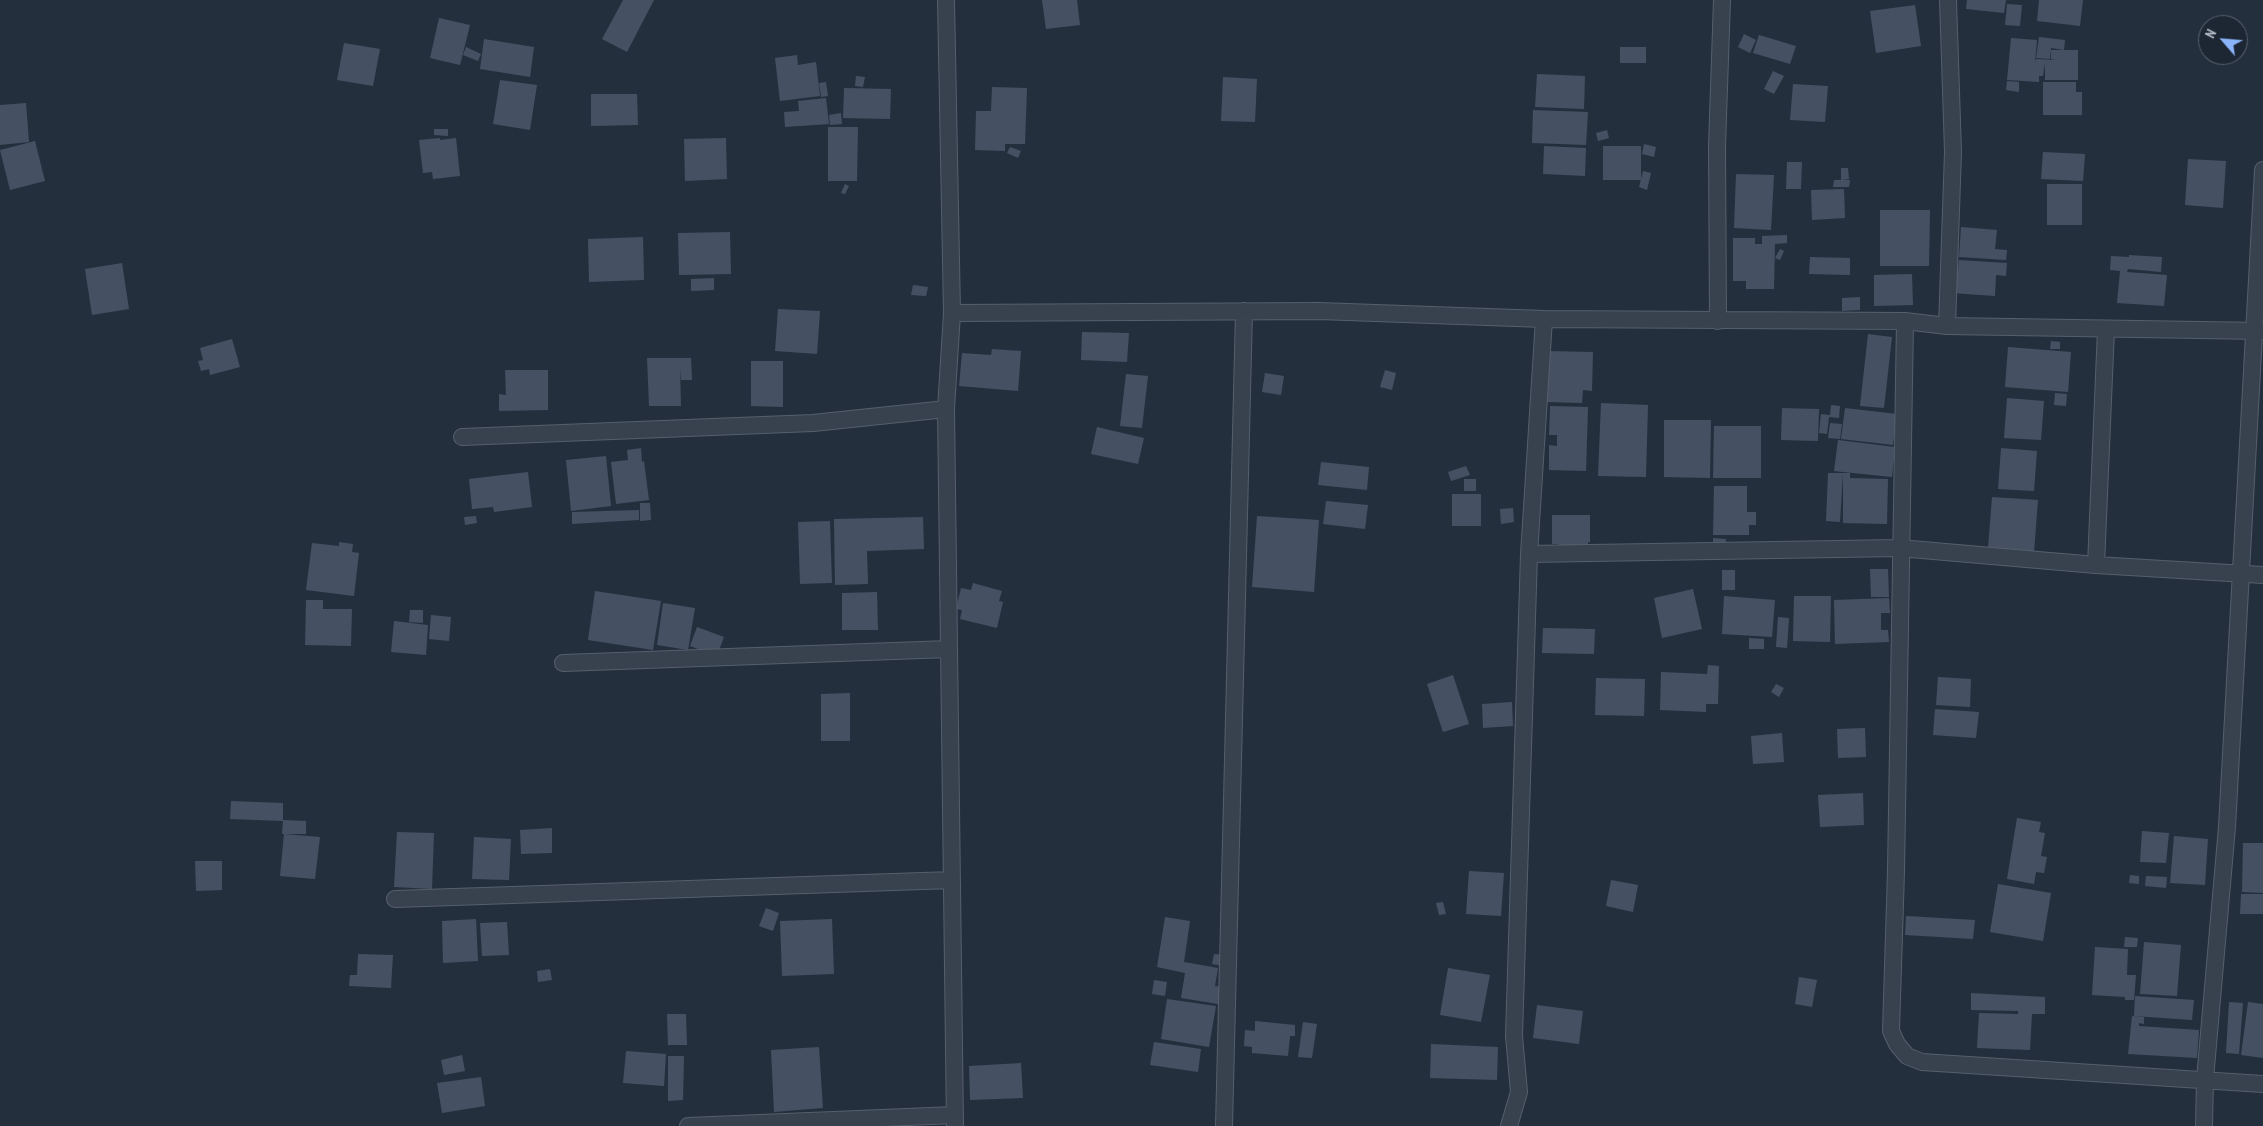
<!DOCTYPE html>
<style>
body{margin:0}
#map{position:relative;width:2263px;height:1126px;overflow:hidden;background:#242f3e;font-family:"PT Sans Narrow",sans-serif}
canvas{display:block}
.north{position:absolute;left:2198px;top:15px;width:50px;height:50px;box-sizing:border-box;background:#1d2633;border:1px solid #59626f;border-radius:50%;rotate:297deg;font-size:14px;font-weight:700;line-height:20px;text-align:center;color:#b4bcc9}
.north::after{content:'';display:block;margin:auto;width:18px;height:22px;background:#8ab4f8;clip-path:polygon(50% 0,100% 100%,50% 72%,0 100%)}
</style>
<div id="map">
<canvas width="2263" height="1126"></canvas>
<div class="north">N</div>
</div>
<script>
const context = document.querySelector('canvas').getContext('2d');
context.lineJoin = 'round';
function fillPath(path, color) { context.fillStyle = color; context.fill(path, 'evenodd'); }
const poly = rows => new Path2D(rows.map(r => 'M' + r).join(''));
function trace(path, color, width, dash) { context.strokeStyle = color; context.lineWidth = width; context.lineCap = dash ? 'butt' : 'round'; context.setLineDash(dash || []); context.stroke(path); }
fillPath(poly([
 [623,0,654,0,627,52,602,39],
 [1042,0,1077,0,1080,25,1046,29],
 [1967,0,2006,0,2004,13,1966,9],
 [2039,0,2083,0,2080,26,2037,21],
 [2007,4,2022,5,2020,26,2005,25],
 [1915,5,1921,46,1876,53,1870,11],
 [439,18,470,25,460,65,430,58],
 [1744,34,1756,40,1750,53,1738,47],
 [1759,35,1796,46,1790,64,1753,53],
 [2039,37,2065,40,2064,50,2051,48,2050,59,2036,58],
 [2011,38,2037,40,2035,63,2036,59,2055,60,2051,59,2051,50,2078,50,2078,80,2045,80,2045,63,2043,76,2039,76,2039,82,2007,80],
 [484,39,534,47,530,77,480,69],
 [344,43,380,49,373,86,337,80],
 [466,47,481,54,478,61,463,55],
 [1620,47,1646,47,1646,63,1620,63],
 [797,55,798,65,816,62,820,96,780,101,775,58],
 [1773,71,1784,76,1774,94,1764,89],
 [1537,74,1585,76,1584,109,1535,107],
 [856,76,865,77,863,87,855,86],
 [1223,77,1257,79,1255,122,1221,121],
 [500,80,537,85,530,130,493,124],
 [2007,81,2019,82,2019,92,2006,90],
 [826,82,828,96,821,97,819,83],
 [2043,82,2076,82,2076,92,2082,92,2082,115,2043,115],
 [1793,84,1828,86,1825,122,1790,120],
 [992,87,1027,88,1025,144,1005,144,1005,151,975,150,976,111,991,111],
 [844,88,891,89,890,119,843,118],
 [591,94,637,94,638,125,591,126],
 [826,98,829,124,785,127,784,112,799,111,798,101],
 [26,103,29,142,0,145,0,105],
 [1533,110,1588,112,1586,145,1532,143],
 [841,113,842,124,830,125,829,115],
 [828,127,858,127,857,181,828,181],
 [434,129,448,129,448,136,434,135],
 [1607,130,1609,138,1598,141,1596,133],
 [440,138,440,140,456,138,460,176,433,179,432,172,423,173,419,140],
 [726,138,727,179,685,181,684,139],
 [35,141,45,181,10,190,0,150],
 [1644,144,1656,147,1654,157,1642,154],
 [1544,146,1586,148,1585,176,1543,174],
 [1603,146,1641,146,1641,180,1603,180],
 [1010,147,1021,151,1018,158,1007,153],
 [2043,152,2085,154,2083,181,2041,179],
 [2188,159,2226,161,2223,208,2185,205],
 [1787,162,1802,162,1801,189,1786,189],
 [1841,168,1848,168,1849,179,1842,180,1850,180,1849,187,1833,187,1834,180,1841,180],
 [1643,171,1651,173,1647,190,1639,187],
 [1736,174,1774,175,1771,230,1734,228],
 [845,184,849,186,845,194,841,193],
 [2047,184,2082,184,2082,225,2047,225],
 [1844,189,1845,218,1812,220,1811,190],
 [1880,210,1930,210,1929,266,1880,266],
 [1961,227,1997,230,1995,249,2007,250,2006,260,1959,257],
 [730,232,731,274,679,275,678,233],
 [1787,235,1787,243,1775,244,1774,289,1746,289,1746,281,1733,281,1733,238,1755,238,1755,244,1762,244,1762,236],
 [643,237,644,280,589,282,588,239],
 [1780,249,1784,251,1780,260,1775,258],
 [2129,255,2162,257,2161,272,2128,269,2127,272,2167,275,2164,306,2117,303,2120,271,2110,270,2111,256,2129,257],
 [1810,257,1850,258,1850,275,1809,274],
 [1959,260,2007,263,2006,276,1996,275,1995,296,1952,293,1954,271,1958,271],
 [122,263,129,309,92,315,85,269],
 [1912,274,1913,305,1874,306,1874,275],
 [714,278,714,290,691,291,691,279],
 [913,285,928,287,926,296,911,295],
 [1860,297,1860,310,1842,311,1842,298],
 [778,309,820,311,817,354,775,351],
 [1082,332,1129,333,1127,362,1081,360],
 [1868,334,1892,337,1884,408,1860,406],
 [232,339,240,367,210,375,209,369,201,371,198,361,203,360,200,348],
 [2051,341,2060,342,2060,349,2050,349],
 [2008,347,2071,352,2068,392,2005,387],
 [992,349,1021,351,1018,391,959,386,962,353,991,355],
 [1547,351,1593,352,1592,391,1583,390,1582,403,1545,402],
 [647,358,691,358,692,380,681,380,680,368,681,406,649,406],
 [751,361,783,361,783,407,751,406],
 [505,370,548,370,548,410,499,411,499,394,506,395],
 [1385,370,1396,373,1392,390,1380,387],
 [1265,373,1284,376,1281,395,1262,392],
 [1126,374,1148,376,1142,428,1120,426],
 [2055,393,2067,394,2066,406,2054,405],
 [2007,398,2044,401,2041,440,2004,438],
 [1601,403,1648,405,1646,477,1598,476],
 [1831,405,1840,406,1839,418,1829,417,1827,434,1819,433,1821,414,1830,415],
 [1550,406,1588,407,1586,471,1549,470,1549,445,1557,446,1557,435,1549,435],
 [1782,408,1819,409,1818,441,1781,440],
 [1845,408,1897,414,1893,445,1841,439],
 [1664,420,1711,420,1710,478,1664,477],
 [1830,423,1842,424,1840,439,1828,438],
 [1714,426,1761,426,1761,478,1713,478],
 [1097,427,1144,438,1138,464,1091,454],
 [1838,440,1895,447,1892,477,1843,472,1843,469,1843,472,1834,471],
 [641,448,642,462,644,461,649,500,616,504,611,462,628,460,627,450],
 [2001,448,2037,451,2034,491,1998,489],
 [606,456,611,506,571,511,566,460],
 [1321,462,1369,467,1367,490,1318,485],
 [1466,466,1470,475,1451,481,1448,472],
 [528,472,532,507,494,512,493,507,472,509,469,479],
 [1828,473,1843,473,1840,522,1826,521],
 [1843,473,1850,473,1850,478,1888,479,1887,524,1843,523],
 [1464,479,1476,479,1476,491,1464,491],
 [1714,486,1747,486,1747,512,1756,512,1756,525,1749,525,1749,535,1713,535],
 [1452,494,1481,494,1481,526,1452,526],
 [1992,497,2038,500,2034,552,1988,548],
 [1326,501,1368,505,1365,529,1323,524],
 [640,503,650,503,651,520,640,521],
 [1513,508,1514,522,1501,524,1500,509],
 [639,510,639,520,572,524,572,512],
 [1552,515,1590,515,1590,542,1588,542,1588,551,1559,551,1559,544,1552,544],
 [476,516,477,523,465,525,464,517],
 [1257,516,1319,520,1314,592,1252,587],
 [923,517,924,549,867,551,868,584,835,585,834,519],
 [830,521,832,583,800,584,798,522],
 [1713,538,1726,539,1725,550,1713,549],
 [339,542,353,544,352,552,359,553,354,596,306,590,312,543,339,546],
 [1870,569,1888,569,1889,597,1871,597],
 [1722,570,1735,570,1735,590,1722,590],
 [973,583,1002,591,999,601,1003,602,997,628,960,619,962,610,956,609,961,588,971,590],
 [1693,589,1702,629,1662,638,1654,598],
 [595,591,661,601,653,650,588,640],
 [877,592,878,630,842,630,842,593],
 [1724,596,1775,600,1772,637,1722,634],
 [1794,596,1831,596,1830,642,1793,641],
 [1889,598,1890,613,1881,613,1881,630,1888,630,1889,642,1835,644,1834,600],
 [306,600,323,600,323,609,352,609,351,646,305,645],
 [663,603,695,608,688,650,657,645],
 [410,610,423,610,423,623,409,622],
 [431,615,451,617,449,641,429,639],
 [1778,617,1789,618,1787,648,1776,647],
 [394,621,428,625,426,655,391,652],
 [697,627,724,637,717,656,690,646],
 [1543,628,1595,629,1594,654,1542,653],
 [1749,638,1764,639,1764,649,1749,649],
 [1708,665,1719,666,1718,704,1706,704,1706,712,1660,710,1661,672,1707,674],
 [1453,675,1469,724,1443,732,1427,684],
 [1938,677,1971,679,1970,707,1936,705],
 [1596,678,1645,679,1644,716,1595,715],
 [1776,684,1784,688,1779,697,1771,692],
 [850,693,850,741,821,741,821,694],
 [1512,702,1513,726,1483,728,1482,704],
 [1935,709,1979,712,1976,738,1933,735],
 [1865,728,1866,757,1838,758,1837,729],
 [1782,733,1784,762,1753,764,1751,736],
 [1863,793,1864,825,1820,827,1818,795],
 [231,801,283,803,283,820,306,821,306,834,282,834,283,821,230,819],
 [2017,818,2041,822,2039,832,2045,833,2041,856,2047,857,2044,873,2036,872,2034,884,2007,879],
 [552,828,552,853,521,854,520,830],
 [2142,831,2169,833,2166,863,2140,862],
 [397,832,434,833,432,889,394,887],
 [284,834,320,837,315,879,280,876],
 [2174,836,2208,839,2205,885,2170,883],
 [474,837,511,839,509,880,472,879],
 [2243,843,2263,843,2263,893,2242,892],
 [195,861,222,861,222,890,196,891],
 [1469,871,1504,873,1501,916,1466,914],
 [2130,875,2139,876,2139,884,2129,883],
 [2146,876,2167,877,2166,888,2145,886],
 [1611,880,1638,885,1633,912,1606,906],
 [1998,884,2051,893,2043,941,1990,932],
 [2241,894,2263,894,2263,914,2240,914],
 [1443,902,1446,914,1439,915,1436,903],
 [766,908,779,913,773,931,759,926],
 [1906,916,1975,920,1973,939,1905,935],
 [1165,917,1190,921,1184,962,1218,968,1215,986,1221,987,1218,1004,1181,998,1185,973,1157,967],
 [476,919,478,961,443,963,442,921],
 [832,919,834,974,782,976,780,921],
 [507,922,509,955,482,956,480,923],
 [2125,937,2138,938,2137,947,2124,947],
 [2144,942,2181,945,2177,996,2140,994],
 [2095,947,2128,949,2127,975,2136,975,2134,1000,2125,1000,2125,997,2092,995],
 [358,954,393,955,391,988,349,986,350,975,357,975],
 [1214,954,1225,955,1224,966,1212,964],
 [1448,968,1490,975,1481,1022,1440,1015],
 [550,969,552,980,538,982,537,971],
 [1799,977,1817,980,1812,1007,1795,1004],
 [1154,980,1167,982,1165,996,1152,994],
 [1971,993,2045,997,2045,1014,2032,1014,2030,1050,1977,1048,1979,1013,2018,1014,2018,1011,1971,1010],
 [2135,996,2194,1000,2192,1020,2134,1016],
 [1167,999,1216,1006,1209,1047,1161,1039],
 [2229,1002,2243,1003,2239,1054,2226,1053],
 [2248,1002,2263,1004,2263,1058,2241,1055],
 [1537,1005,1583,1011,1579,1044,1533,1038],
 [667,1014,686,1014,687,1045,668,1045],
 [2132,1016,2144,1017,2144,1024,2139,1023,2139,1026,2199,1030,2197,1058,2128,1054],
 [1255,1021,1295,1025,1295,1036,1290,1036,1288,1056,1252,1053,1252,1047,1244,1046,1245,1030,1255,1031],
 [1303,1022,1317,1024,1312,1058,1298,1057],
 [1154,1042,1201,1049,1198,1072,1150,1065],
 [1431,1044,1498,1047,1497,1080,1430,1078],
 [819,1047,823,1108,774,1112,771,1050],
 [626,1051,666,1054,664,1086,623,1083],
 [462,1055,465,1071,444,1075,441,1060],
 [668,1056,684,1056,683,1100,668,1101],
 [1021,1063,1023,1098,970,1100,969,1066],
 [481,1077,485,1106,442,1113,437,1083]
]), '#455162');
const minor = poly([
 [946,0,952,313,946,409,955,1126],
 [952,313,1319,311,1544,319,1905,321,1947,326,2263,331],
 [1544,319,1529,554,1899,548,2096,565,2263,575],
 [1718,321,1717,146,1722,0],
 [1905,321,1896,871,1891,1031,1897,1044,1907,1056,1922,1062,2263,1084],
 [1947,326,1953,152,1948,0],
 [462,437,813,423,946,409],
 [2096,565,2106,329],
 [563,663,949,649],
 [395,899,952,880],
 [688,1126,955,1115],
 [1224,1126,1244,311],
 [1509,1126,1519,1092,1514,1036,1529,554],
 [2204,1126,2205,1079,2227,827,2263,170]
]);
trace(minor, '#565f6c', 18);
trace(minor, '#38414e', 16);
</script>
